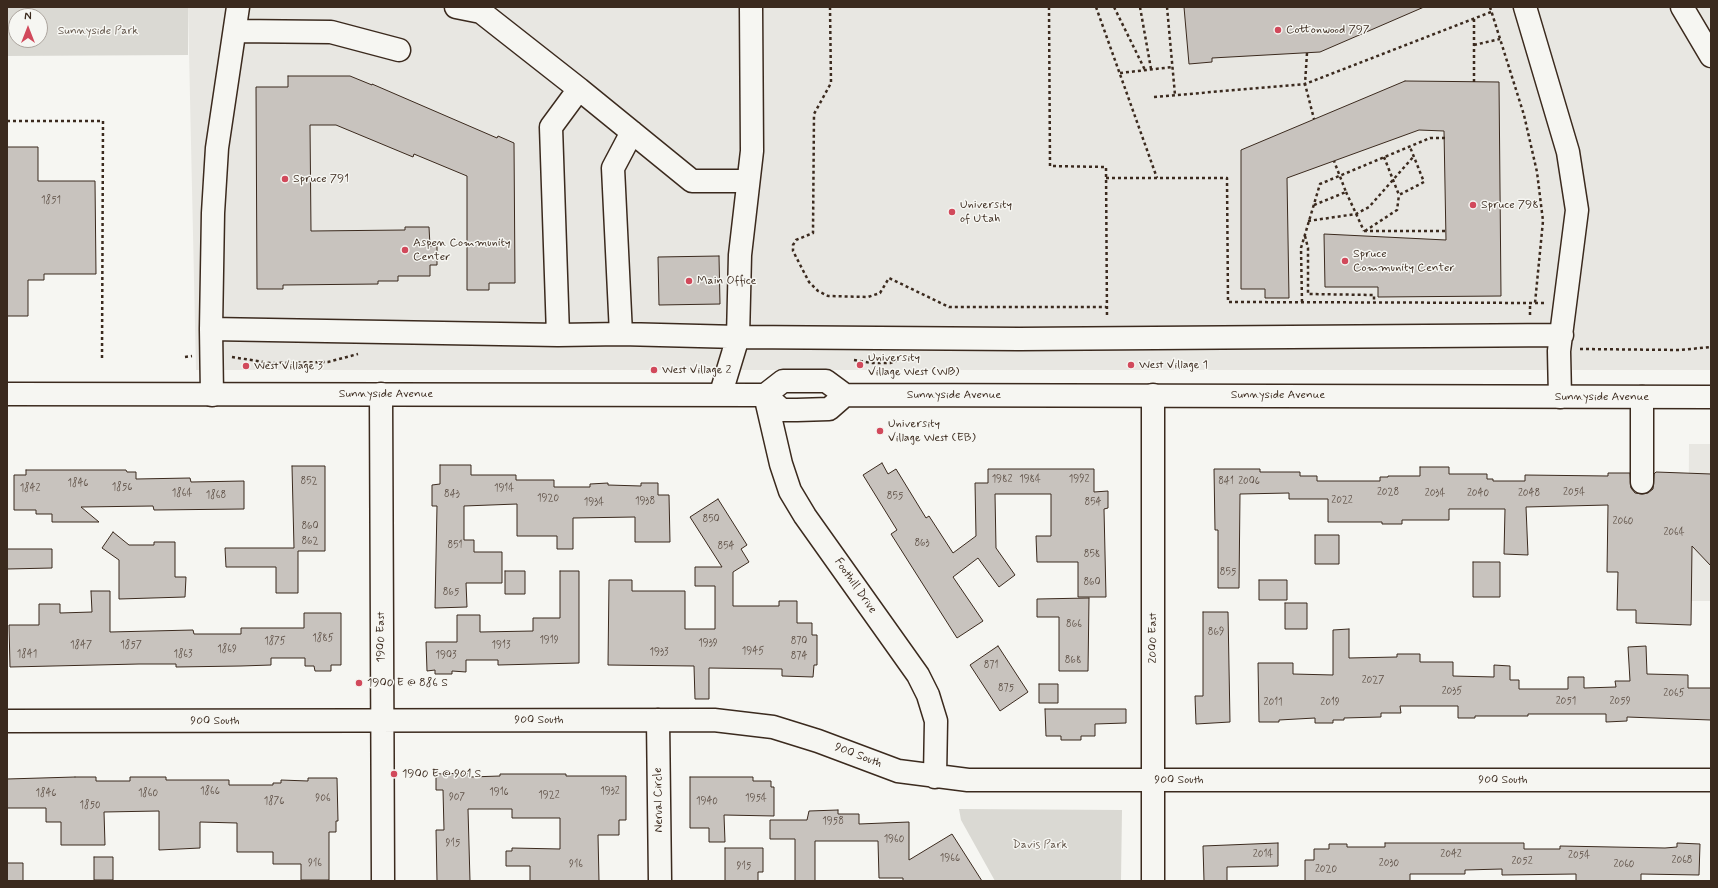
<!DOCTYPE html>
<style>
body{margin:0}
#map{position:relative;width:1718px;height:888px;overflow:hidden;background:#f6f6f2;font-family:Mynerve,sans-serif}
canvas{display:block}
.frame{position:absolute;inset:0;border:8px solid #3b2a1e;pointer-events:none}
.north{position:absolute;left:8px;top:8px;width:40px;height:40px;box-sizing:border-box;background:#f6f6f2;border:1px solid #aba49d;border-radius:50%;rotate:0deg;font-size:11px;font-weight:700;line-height:16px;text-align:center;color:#3b2a1e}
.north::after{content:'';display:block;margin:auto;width:14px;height:18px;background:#d1495b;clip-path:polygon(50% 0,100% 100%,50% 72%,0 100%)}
</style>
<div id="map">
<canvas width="1718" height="888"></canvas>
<div class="frame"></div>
<div class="north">N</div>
</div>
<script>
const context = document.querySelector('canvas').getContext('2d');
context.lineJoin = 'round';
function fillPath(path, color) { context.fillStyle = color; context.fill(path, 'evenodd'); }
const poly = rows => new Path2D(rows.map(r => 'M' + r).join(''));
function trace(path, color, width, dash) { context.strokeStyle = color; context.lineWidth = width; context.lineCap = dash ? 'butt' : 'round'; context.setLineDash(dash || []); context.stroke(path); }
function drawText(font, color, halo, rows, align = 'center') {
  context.font = font + ' Mynerve,sans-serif'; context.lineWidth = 3; context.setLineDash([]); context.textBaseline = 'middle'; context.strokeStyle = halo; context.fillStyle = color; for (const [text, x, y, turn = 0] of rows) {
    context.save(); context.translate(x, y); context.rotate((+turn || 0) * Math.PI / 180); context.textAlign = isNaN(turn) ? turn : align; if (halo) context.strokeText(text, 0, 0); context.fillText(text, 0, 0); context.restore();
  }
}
fillPath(poly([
 [188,7,1711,7,1711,370,196,370],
 [1689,444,1711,444,1711,601,1688,601]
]), '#e8e7e2');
fillPath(poly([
 [7,7,188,7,188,55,7,56],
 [16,16,40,16,40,40,16,40],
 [959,809,1122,810,1121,881,995,881,961,820]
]), '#dad9d3');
const building = poly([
 [1184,7,1424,7,1320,52,1212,58,1212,62,1189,64,1184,7],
 [288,76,350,76,372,85,372,84,497,138,498,136,514,143,515,283,489,283,489,290,467,290,467,176,414,154,413,157,336,125,310,125,311,231,405,230,405,227,429,227,430,246,437,246,437,265,430,265,430,276,398,276,398,281,378,281,378,284,283,285,283,289,257,289,256,87,288,87,288,76],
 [1405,81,1499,82,1501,296,1378,297,1378,287,1325,287,1324,234,1446,240,1444,131,1419,130,1287,178,1289,298,1265,298,1265,289,1241,289,1241,150,1405,81],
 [7,147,38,147,38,181,95,181,96,274,44,274,44,280,28,280,28,316,7,316,7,147],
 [719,256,720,304,659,305,658,257,719,256],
 [882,463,888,474,896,469,926,518,929,516,953,553,976,536,975,483,988,483,988,469,1094,469,1094,492,1108,491,1108,508,1104,509,1106,597,1078,597,1078,562,1037,562,1036,536,1051,536,1051,494,995,494,996,548,1015,575,999,587,978,558,953,577,983,621,957,638,891,534,897,530,863,475,882,463],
 [440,465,471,465,471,475,516,475,516,480,554,480,554,487,590,487,590,484,608,483,608,485,641,486,641,483,658,483,658,495,669,495,670,542,635,542,635,517,573,518,573,549,557,549,557,536,517,536,517,504,464,506,464,540,474,540,474,552,502,552,502,583,466,583,467,607,435,608,437,506,432,506,432,485,440,484,440,465],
 [292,466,325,466,325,551,298,551,298,593,276,593,276,567,226,567,225,548,294,548,292,466],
 [1420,467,1449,467,1449,474,1487,474,1487,479,1493,479,1493,481,1525,481,1525,475,1608,476,1608,473,1630,473,1631,488,1635,493,1642,494,1648,493,1653,489,1654,474,1656,472,1711,474,1711,566,1692,546,1691,625,1636,623,1636,610,1617,610,1618,572,1607,572,1608,505,1526,507,1528,555,1504,554,1505,509,1449,509,1449,520,1402,520,1402,524,1382,524,1382,522,1328,522,1328,499,1289,499,1289,493,1240,494,1239,588,1218,588,1218,530,1215,530,1214,469,1260,469,1260,472,1300,472,1300,476,1317,476,1317,481,1380,481,1380,477,1388,477,1388,476,1420,476,1420,467],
 [26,470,126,470,127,472,136,472,136,479,190,478,191,482,244,481,244,509,154,510,153,506,81,507,99,522,52,522,52,514,36,514,36,510,14,510,14,475,26,475,26,470],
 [718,499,747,545,741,549,749,562,733,572,733,606,779,606,779,601,797,601,797,623,812,623,812,635,817,635,817,665,814,665,813,677,782,676,782,669,709,668,709,699,695,699,694,666,608,665,609,580,632,580,632,591,685,591,685,629,715,629,715,586,695,586,695,567,722,567,690,517,718,499],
 [113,532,129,545,154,545,154,542,175,542,175,577,186,577,185,597,119,599,119,560,102,548,113,532],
 [1315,535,1339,535,1339,564,1315,564,1315,535],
 [7,549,52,549,52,568,7,569,7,549],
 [1473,562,1500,562,1500,597,1473,597,1473,562],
 [505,571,525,571,525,594,505,594,505,571],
 [560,571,579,571,579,663,498,665,498,660,466,660,466,672,452,671,452,674,435,674,435,670,427,671,426,642,457,642,457,615,480,615,480,632,533,631,533,618,560,618,560,571],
 [1259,580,1287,580,1287,600,1259,600,1259,580],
 [91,591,110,591,110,632,193,630,194,634,241,634,241,628,304,628,304,613,341,613,341,665,331,665,331,671,315,671,314,666,305,666,305,658,271,658,271,665,241,666,176,667,176,664,139,664,10,667,9,625,39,625,39,604,60,604,60,613,92,612,91,591],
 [1089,598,1088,671,1059,671,1059,617,1037,617,1037,599,1089,598],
 [1285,603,1307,603,1307,629,1285,629,1285,603],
 [1203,612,1228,612,1230,722,1196,724,1195,696,1203,696,1203,612],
 [1349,629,1349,658,1397,657,1397,654,1420,654,1420,662,1453,662,1453,676,1494,677,1494,665,1510,666,1510,680,1519,680,1519,689,1568,689,1568,677,1584,677,1584,688,1616,687,1615,681,1630,681,1628,647,1646,646,1647,674,1688,675,1688,688,1711,688,1711,720,1627,717,1627,721,1606,722,1606,714,1528,714,1528,716,1475,716,1475,718,1458,718,1458,706,1400,706,1401,713,1381,713,1381,717,1344,718,1344,720,1333,720,1333,723,1315,723,1315,718,1279,720,1279,722,1259,722,1258,663,1293,663,1293,674,1333,675,1333,630,1349,629],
 [998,646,1028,692,1000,711,970,665,998,646],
 [1039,684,1058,684,1058,703,1039,703,1039,684],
 [1045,709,1126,709,1126,723,1095,724,1095,736,1081,736,1081,740,1061,740,1061,736,1046,736,1045,709],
 [470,773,470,777,500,776,500,774,566,774,566,776,626,776,626,820,619,820,619,835,598,835,599,881,530,881,530,866,506,866,506,851,512,851,512,848,560,849,560,818,512,818,512,809,468,809,470,881,437,881,436,830,444,830,443,790,436,790,436,774,470,773],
 [75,777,96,777,96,781,130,781,130,777,166,777,166,780,229,780,229,785,273,785,273,783,281,783,281,780,308,781,308,778,337,778,338,821,336,821,336,832,329,832,329,880,301,880,301,864,273,864,273,852,237,852,237,823,200,822,200,848,159,850,159,811,104,812,105,845,61,845,61,822,46,822,46,808,7,808,7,779,75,777],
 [690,777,753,777,753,781,771,781,771,787,774,787,774,816,724,815,725,842,709,842,709,828,690,828,690,777],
 [838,810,838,814,859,814,859,824,909,822,909,860,952,834,982,881,903,881,903,878,879,878,878,841,815,841,815,881,795,881,795,839,770,839,770,820,807,820,809,811,838,810],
 [1278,843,1278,866,1227,867,1227,881,1204,881,1203,846,1278,843],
 [1385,843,1524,843,1524,849,1560,849,1560,846,1665,848,1677,847,1677,843,1700,844,1699,875,1641,874,1641,881,1576,881,1576,874,1502,875,1502,869,1465,870,1465,874,1410,874,1410,881,1305,881,1305,860,1314,860,1314,849,1329,849,1329,844,1347,844,1347,847,1385,847,1385,843],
 [725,848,763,848,763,872,758,872,758,881,725,881,725,848],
 [94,857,113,857,113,880,94,880,94,857],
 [7,863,23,863,23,881,7,881,7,863]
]);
fillPath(building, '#c8c3be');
trace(building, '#3b2a1e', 1);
const minor = poly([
 [456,7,481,12,579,89],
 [1525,7,1568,152,1577,210,1559,351,1560,397],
 [236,31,331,32,399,50],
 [211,329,558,335,551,127,579,89,692,181,748,181],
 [621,334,613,168,632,132],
 [558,335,621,334,738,337,1019,339,1562,335],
 [721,393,738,337,740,255,752,151,751,7],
 [381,394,383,881],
 [212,395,211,329,213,213,217,148,238,7],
 [765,395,781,464,790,491,805,516,918,675,928,695,936,721,935,777],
 [1642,397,1642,482],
 [658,720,660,881],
 [7,721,714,720,773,727,818,741,898,771,968,780,1711,780],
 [1153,881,1153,395]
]);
const major = poly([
 [1682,7,1711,56],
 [7,394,765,395,783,381,826,381,845,395,1711,397],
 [765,395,782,410,797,410,829,409,845,395]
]);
trace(minor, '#3b2a1e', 25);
trace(major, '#3b2a1e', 25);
trace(poly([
 [830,7,831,83,814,114,813,233,796,240,793,245,793,251,809,282,818,291,828,296,868,297,880,293,889,278,949,307,1106,307],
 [1049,7,1050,166,1106,167,1107,317],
 [1096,7,1157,178],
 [1114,7,1145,70],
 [1140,7,1151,69],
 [1167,7,1175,95],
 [1490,7,1524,115,1537,172,1543,221,1535,303],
 [1474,19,1474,82],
 [1474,45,1500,39],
 [1307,53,1305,84,1314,119],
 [1120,73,1173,67],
 [1154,97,1305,84,1491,12],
 [7,121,103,121,102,359],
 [1384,157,1399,195,1424,182,1410,147],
 [1106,178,1227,178,1228,302,1544,303],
 [1346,192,1364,231],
 [1314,205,1346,192,1334,161],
 [1308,221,1356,214,1369,207,1414,156],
 [1364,231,1446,231],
 [1365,231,1397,210,1399,195],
 [1305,236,1308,248,1308,294,1374,295,1374,302],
 [1302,302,1301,248,1320,184,1430,138,1445,138],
 [1530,315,1530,303],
 [1580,349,1680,350,1711,347],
 [185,357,192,356],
 [232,357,270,363,328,362,358,354],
 [854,360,871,363,890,363,898,360]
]), '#3b2a1e', 2.5, [3, 3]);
trace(minor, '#f6f6f2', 22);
trace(major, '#f6f6f2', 22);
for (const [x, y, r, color] of [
 [1278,30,4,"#d1495b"],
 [285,179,4,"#d1495b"],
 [1473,205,4,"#d1495b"],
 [952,212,4,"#d1495b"],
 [405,250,4,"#d1495b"],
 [1345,261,4,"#d1495b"],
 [689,281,4,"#d1495b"],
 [860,365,4,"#d1495b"],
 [1131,365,4,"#d1495b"],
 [246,366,4,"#d1495b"],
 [654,370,4,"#d1495b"],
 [880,431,4,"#d1495b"],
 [359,683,4,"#d1495b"],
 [394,774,4,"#d1495b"]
]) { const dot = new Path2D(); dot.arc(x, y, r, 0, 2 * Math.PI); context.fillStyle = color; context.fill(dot); trace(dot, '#f6f6f2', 1.5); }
drawText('10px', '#5e5046', null, [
 ["1851",51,201],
 ["1982",1002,480],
 ["1984",1030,480],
 ["1992",1079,480],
 ["852",309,482],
 ["841",1226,482],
 ["2006",1249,482],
 ["1846",78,484],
 ["1856",122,488],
 ["1842",30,489],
 ["1914",504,489],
 ["2028",1388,493],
 ["2054",1574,493],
 ["1864",182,494],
 ["2034",1435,494],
 ["2040",1478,494],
 ["2048",1529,494],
 ["843",452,495],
 ["1868",216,496],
 ["855",895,497],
 ["1920",548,499],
 ["2022",1342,501],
 ["1938",645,502],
 ["1934",594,503],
 ["854",1093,503],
 ["850",711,520],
 ["2060",1623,522],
 ["860",310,527],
 ["2064",1674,533],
 ["862",310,542],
 ["863",922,544],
 ["851",455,546],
 ["854",726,547],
 ["858",1092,555],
 ["855",1228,573],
 ["860",1092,583],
 ["865",451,593],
 ["866",1074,625],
 ["869",1216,633],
 ["1885",323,639],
 ["1919",549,641],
 ["1875",275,642],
 ["870",799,642],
 ["1939",708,644],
 ["1847",81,646],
 ["1857",131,646],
 ["1913",501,646],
 ["1869",227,650],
 ["1945",753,652],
 ["1933",659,653],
 ["1841",27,655],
 ["1863",183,655],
 ["1903",446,656],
 ["874",799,657],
 ["868",1073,661],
 ["871",991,666],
 ["2027",1373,681],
 ["875",1006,689],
 ["2035",1452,692],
 ["2065",1674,694],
 ["2051",1566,702],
 ["2059",1620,702],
 ["2011",1273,703],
 ["2019",1330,703],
 ["1866",210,792],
 ["1932",610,792],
 ["1916",499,793],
 ["1846",46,794],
 ["1860",148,794],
 ["1922",549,796],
 ["907",457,798],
 ["906",323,799],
 ["1954",756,799],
 ["1876",274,802],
 ["1940",707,802],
 ["1850",90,806],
 ["1958",833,822],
 ["1960",894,840],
 ["915",453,844],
 ["2014",1263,855],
 ["2042",1451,855],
 ["2054",1579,856],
 ["1966",950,859],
 ["2068",1682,861],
 ["2052",1522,862],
 ["916",315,864],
 ["2030",1389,864],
 ["916",576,865],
 ["2060",1624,865],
 ["915",744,867],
 ["2020",1326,870]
]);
drawText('12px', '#3b2a1e', '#f6f6f2', [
 ["Cottonwood 797",1286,30],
 ["Spruce 791",293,179],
 ["University",960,205],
 ["of Utah",960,219],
 ["Spruce 798",1481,205],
 ["Aspen Community",413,243],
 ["Center",413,257],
 ["Spruce",1353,254],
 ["Community Center",1353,268],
 ["Main Office",697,281],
 ["University",868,358],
 ["Village West (WB)",868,372],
 ["West Village 1",1139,365],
 ["West Village 3",254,366],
 ["West Village 2",662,370],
 ["University",888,424],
 ["Village West (EB)",888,438],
 ["1900 E @ 886 S",367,683],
 ["1900 E @ 901 S",402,774]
], 'left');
drawText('12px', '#63564b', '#f6f6f2', [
 ["Sunnyside Park",98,31],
 ["Davis Park",1040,845]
]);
drawText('12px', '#3b2a1e', '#f6f6f2', [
 ["Sunnyside Avenue",386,394],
 ["Sunnyside Avenue",954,395],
 ["Sunnyside Avenue",1278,395],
 ["Sunnyside Avenue",1602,397],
 ["Foothill Drive",855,586,55],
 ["1900 East",381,637,-90],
 ["2000 East",1153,638,-90],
 ["900 South",539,720],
 ["900 South",215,721],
 ["900 South",858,756,21],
 ["900 South",1179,780],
 ["900 South",1503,780],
 ["Nerual Circle",659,800,-91]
]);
</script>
